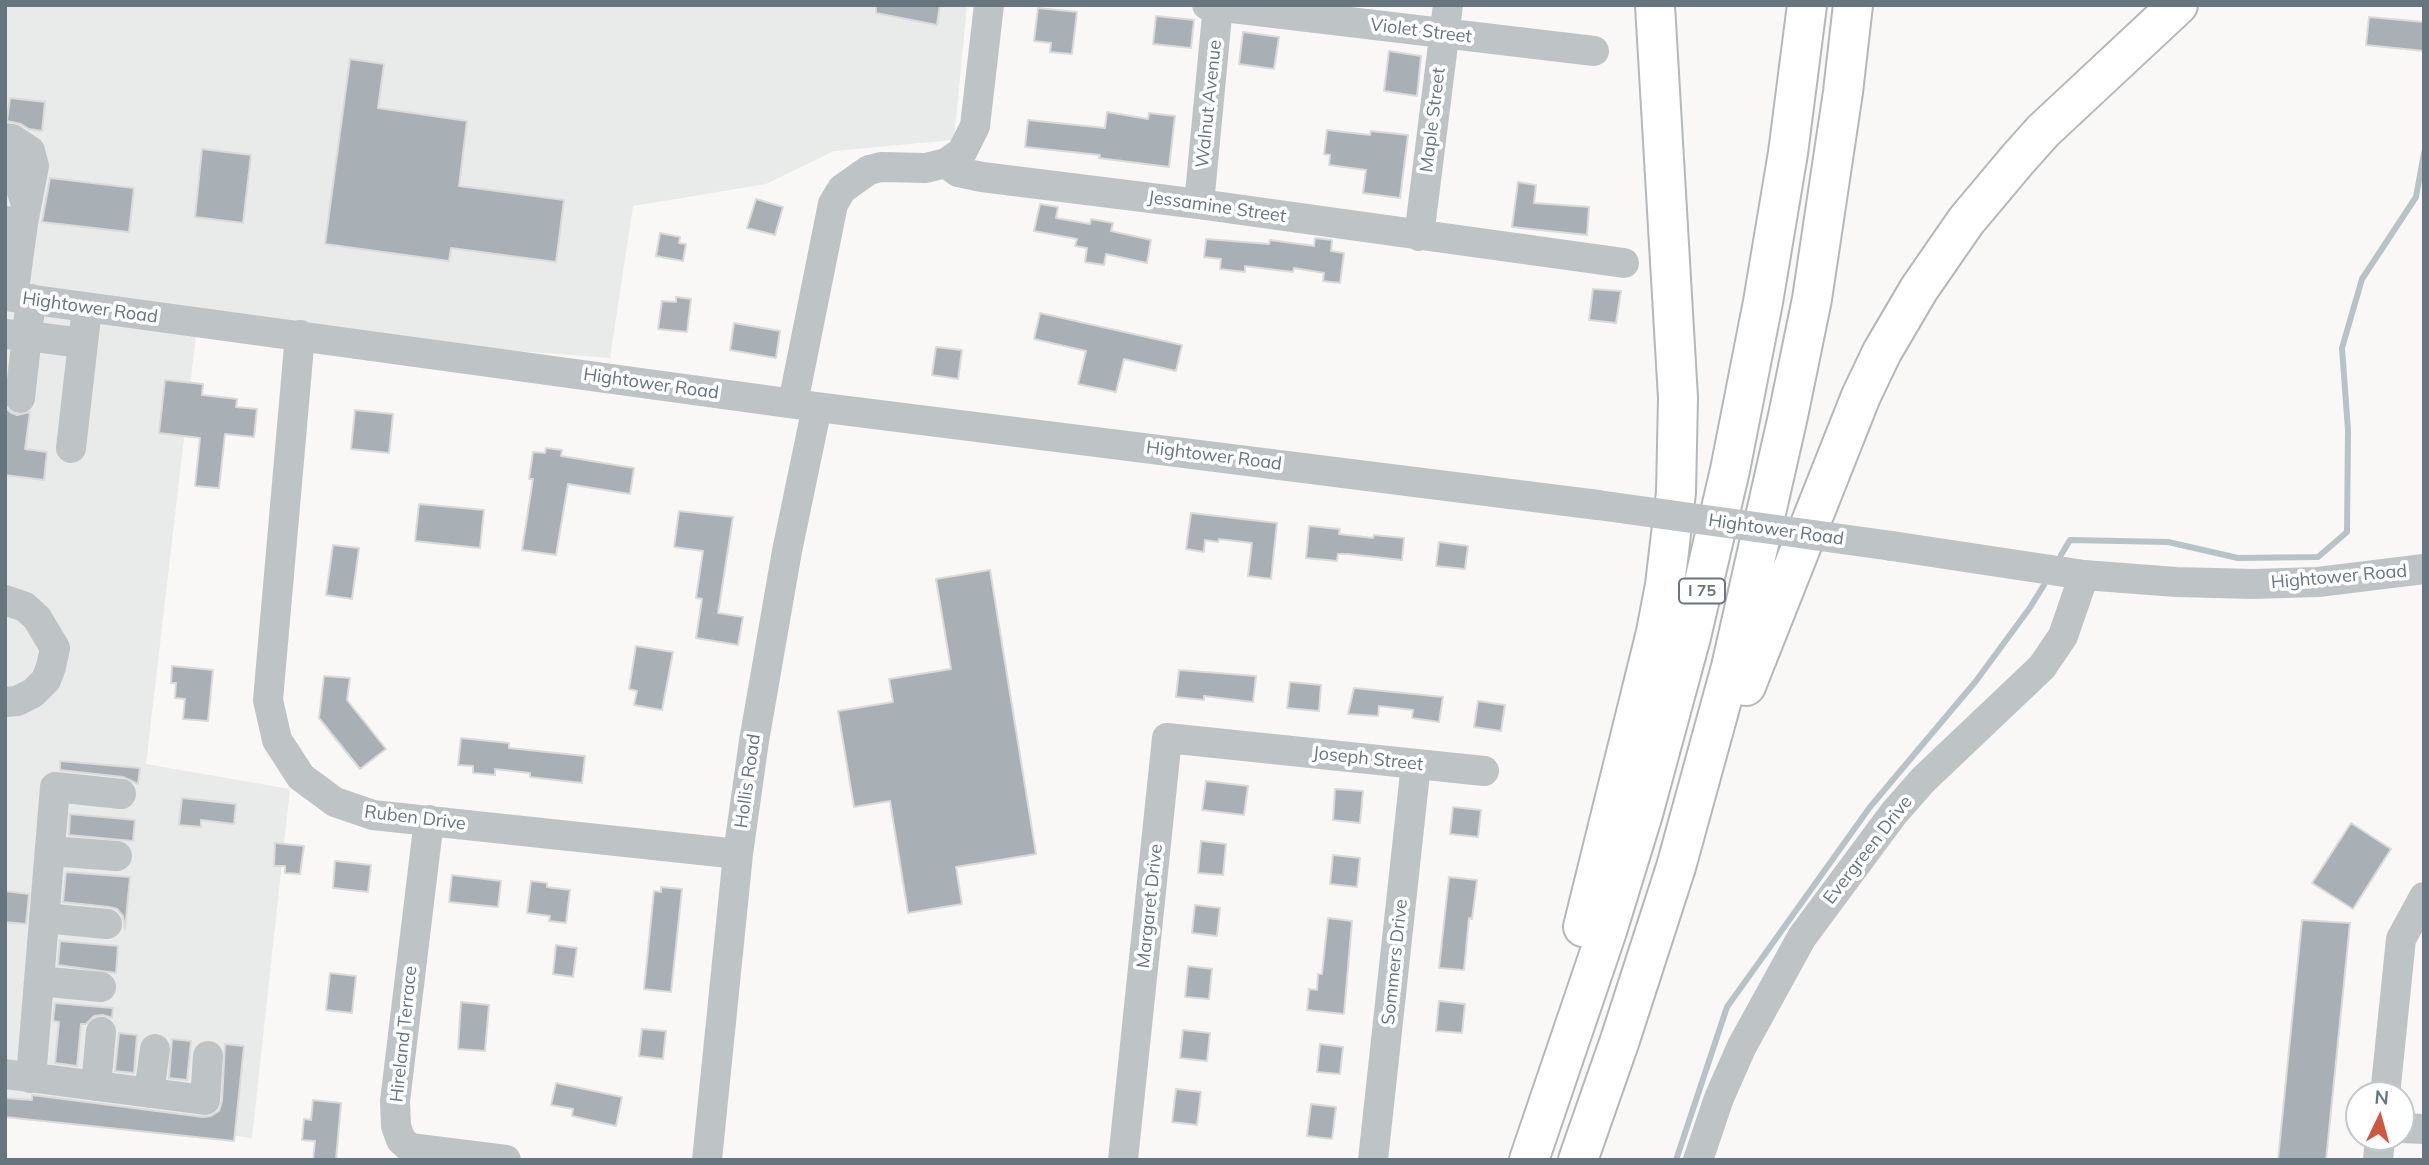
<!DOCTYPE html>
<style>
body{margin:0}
#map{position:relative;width:2429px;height:1165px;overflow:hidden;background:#f9f8f7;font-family:Mulish,sans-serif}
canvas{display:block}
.frame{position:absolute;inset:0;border:7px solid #66757e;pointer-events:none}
.north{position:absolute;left:2345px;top:1081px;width:70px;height:70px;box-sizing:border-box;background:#fff;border:2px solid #c2c8cb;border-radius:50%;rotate:5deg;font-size:19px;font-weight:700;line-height:28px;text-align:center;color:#66757e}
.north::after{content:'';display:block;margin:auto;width:24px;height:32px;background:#d1583e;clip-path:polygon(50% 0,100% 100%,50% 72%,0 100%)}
</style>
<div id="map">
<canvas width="2429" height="1165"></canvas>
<div class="frame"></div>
<div class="north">N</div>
</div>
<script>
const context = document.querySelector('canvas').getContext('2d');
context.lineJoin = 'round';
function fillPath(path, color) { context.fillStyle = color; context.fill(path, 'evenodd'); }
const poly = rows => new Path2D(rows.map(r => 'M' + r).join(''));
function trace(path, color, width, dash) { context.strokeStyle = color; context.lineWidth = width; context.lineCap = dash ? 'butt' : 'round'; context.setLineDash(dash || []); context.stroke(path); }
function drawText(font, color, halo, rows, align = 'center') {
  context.font = font + ' Mulish,sans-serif'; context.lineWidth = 7; context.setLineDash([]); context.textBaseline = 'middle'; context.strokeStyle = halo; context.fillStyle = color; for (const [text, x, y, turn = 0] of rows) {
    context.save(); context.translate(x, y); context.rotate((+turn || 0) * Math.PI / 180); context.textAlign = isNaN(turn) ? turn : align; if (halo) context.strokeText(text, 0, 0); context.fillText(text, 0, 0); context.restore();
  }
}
fillPath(poly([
 [5,5,967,5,954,140,834,151,766,184,633,206,610,358,197,327,146,764,290,789,252,1138,5,1105]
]), '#e9eaea');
trace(poly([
 [2061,555,2070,540,2168,542,2238,558,2318,557,2347,532,2348,430,2342,348,2362,279,2416,197,2424,153],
 [1676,1160,1727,1007,1870,807,1976,681,2029,609,2044,585]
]), '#b7c3c6', 6);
const building = poly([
 [876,5,940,5,937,25,876,13,876,5],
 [1038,8,1077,12,1072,54,1050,52,1051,43,1034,41,1038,8],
 [1156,16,1194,20,1191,48,1153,44,1156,16],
 [2369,17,2424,22,2424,51,2366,45,2369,17],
 [1243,32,1279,37,1274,69,1239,64,1243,32],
 [1389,51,1421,56,1417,96,1384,91,1389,51],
 [350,59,384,64,378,108,467,121,459,186,564,200,556,262,451,248,449,261,325,244,350,59],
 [10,98,45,102,42,131,29,129,21,124,7,121,10,98],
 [1107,112,1148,119,1149,113,1175,116,1169,167,1099,158,1100,155,1025,147,1028,120,1105,128,1107,112],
 [1327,130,1370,135,1371,131,1408,135,1400,198,1363,193,1366,170,1329,165,1330,155,1324,154,1327,130],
 [202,149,251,155,243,223,195,217,202,149],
 [50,178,134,188,129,232,42,222,50,178],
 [1518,182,1536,185,1534,203,1589,207,1587,235,1512,227,1518,182],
 [756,199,783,207,775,235,747,228,756,199],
 [1040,204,1058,207,1056,218,1090,224,1091,219,1113,223,1111,231,1151,240,1147,263,1106,254,1104,265,1085,262,1087,248,1075,246,1077,239,1034,231,1040,204],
 [660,233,680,237,679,243,686,244,683,261,656,256,660,233],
 [1315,238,1332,240,1331,251,1344,253,1340,283,1323,281,1324,273,1294,268,1293,272,1245,266,1245,272,1220,269,1221,259,1204,257,1206,239,1269,244,1270,240,1314,246,1315,238],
 [1593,289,1621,291,1616,323,1589,320,1593,289],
 [676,297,691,299,687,332,658,329,662,301,676,302,676,297],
 [1040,313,1182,345,1176,371,1124,359,1116,392,1078,384,1086,351,1034,339,1040,313],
 [734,323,780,331,776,358,730,350,734,323],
 [936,347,962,350,958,379,932,375,936,347],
 [165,380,203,384,202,395,237,399,236,407,257,409,254,437,225,434,219,488,195,486,200,438,159,433,165,380],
 [5,407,10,412,17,415,30,412,25,449,47,452,44,480,5,475,5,407],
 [355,410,393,414,389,453,351,449,355,410],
 [546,448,562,450,561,456,634,468,630,494,568,484,556,555,522,550,533,479,529,479,533,452,545,453,546,448],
 [419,504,484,510,480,548,415,541,419,504],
 [679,511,733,517,718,613,743,617,738,645,696,638,702,599,696,598,703,551,674,547,679,511],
 [1191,513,1277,523,1271,579,1248,576,1252,543,1219,539,1218,542,1205,540,1204,552,1186,549,1191,513],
 [1309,526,1340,529,1339,534,1373,538,1374,535,1404,538,1402,560,1348,554,1338,554,1337,561,1306,558,1309,526],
 [1439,542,1468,546,1465,569,1436,566,1439,542],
 [333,545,359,548,352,599,326,595,333,545],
 [990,570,1036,854,956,867,962,904,908,913,890,801,854,807,838,711,893,702,889,679,951,669,936,579,990,570],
 [636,646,673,652,662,710,634,705,637,691,629,689,636,646],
 [172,666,213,670,208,721,183,719,185,699,175,698,176,683,171,683,172,666],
 [1179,670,1256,676,1253,702,1204,696,1204,700,1176,697,1179,670],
 [324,676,350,678,347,700,386,749,360,769,319,718,324,676],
 [1290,682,1321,685,1319,711,1287,708,1290,682],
 [1354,688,1443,697,1439,722,1412,718,1413,710,1379,706,1378,716,1348,714,1354,688],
 [1478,701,1505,705,1501,731,1474,727,1478,701],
 [461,738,509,743,509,748,585,756,582,783,530,777,530,773,495,769,495,775,473,773,473,766,458,765,461,738],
 [60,761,140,768,138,784,123,777,60,770,60,761],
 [1206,781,1248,786,1244,815,1202,810,1206,781],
 [1335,789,1363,791,1360,823,1333,820,1335,789],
 [182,798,236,804,234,824,201,820,201,827,179,825,182,798],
 [1453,807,1481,810,1478,837,1450,834,1453,807],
 [70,814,135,820,133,841,69,835,70,814],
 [2351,823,2391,849,2353,909,2312,883,2351,823],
 [1201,841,1226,844,1223,875,1198,873,1201,841],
 [275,843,304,846,300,874,285,873,285,866,274,866,275,843],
 [1333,855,1360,858,1357,887,1330,884,1333,855],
 [335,861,371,865,368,892,333,888,335,861],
 [66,872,130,877,125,929,123,916,117,909,109,907,63,902,66,872],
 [452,875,501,881,498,907,449,902,452,875],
 [1449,877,1477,880,1472,919,1469,918,1464,970,1439,968,1449,877],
 [531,881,547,883,547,887,570,890,566,923,549,921,550,916,527,913,531,881],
 [661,887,682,889,671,992,644,989,654,891,661,892,661,887],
 [5,891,29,894,26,924,5,922,5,891],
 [1195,905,1220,908,1217,936,1192,933,1195,905],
 [1328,918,1352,921,1344,1014,1307,1010,1309,989,1317,990,1318,974,1322,974,1328,918],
 [2302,920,2350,923,2326,1160,2278,1160,2302,920],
 [60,941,118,946,116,973,58,965,60,941],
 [556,945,577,948,573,977,553,974,556,945],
 [1188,966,1212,969,1209,999,1185,997,1188,966],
 [330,973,356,976,352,1013,326,1010,330,973],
 [1439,1001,1465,1004,1462,1033,1436,1031,1439,1001],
 [461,1002,489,1005,485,1051,458,1049,461,1002],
 [55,1003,113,1008,112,1018,103,1015,94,1016,86,1024,81,1024,77,1066,55,1063,59,1022,53,1021,55,1003],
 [642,1029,666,1031,663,1059,639,1056,642,1029],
 [1183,1030,1210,1033,1207,1061,1180,1058,1183,1030],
 [119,1033,137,1035,134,1073,115,1071,119,1033],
 [172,1039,191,1041,187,1080,169,1078,172,1039],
 [225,1044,244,1046,234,1141,5,1117,5,1098,32,1100,32,1095,203,1117,211,1116,219,1111,222,1101,225,1044],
 [1320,1044,1343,1047,1340,1074,1317,1072,1320,1044],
 [556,1083,622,1097,616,1126,572,1116,573,1109,551,1105,556,1083],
 [1176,1089,1201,1092,1197,1125,1172,1122,1176,1089],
 [313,1100,341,1103,336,1160,313,1160,315,1141,302,1140,304,1119,311,1120,313,1100],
 [1311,1104,1336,1107,1332,1139,1307,1136,1311,1104]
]);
fillPath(building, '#a8afb5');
trace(building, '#dadad9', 2);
const highway = poly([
 [1746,686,1861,396,1882,352,1919,289,1966,221,2018,159,2043,131,2178,5],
 [1583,927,1656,632,1665,585,1676,492,1678,398,1655,5],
 [1529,1160,1607,931,1643,814,1691,637,1730,470,1763,302,1788,153,1807,5],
 [1578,1160,1620,1040,1676,867,1731,667,1788,416,1812,299,1843,92,1853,5]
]);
trace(highway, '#b4b8bb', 42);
trace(poly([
 [1207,5,1594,51],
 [5,138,12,139,30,151,34,166,23,223,5,221],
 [946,163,962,152,975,126,989,5],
 [5,168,18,180,26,204],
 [1199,204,1218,5],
 [1419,236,1448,5],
 [5,296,817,407,1598,505],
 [13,297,23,223],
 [31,299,27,336,82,343],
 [5,334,27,336,20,398],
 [300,335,268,700,277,740,301,777,335,802,373,815,738,854],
 [793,403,833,204,842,189,869,170,881,167,926,168,946,163,958,172,982,177,1199,204,1624,263],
 [71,448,87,308],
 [1892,546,2084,575,2176,582,2253,584,2318,582,2424,569],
 [5,600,25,607,37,618,55,648,51,667,46,680,33,693,17,701,5,702],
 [429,820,395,1101,396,1126,401,1140,410,1148,506,1160],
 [50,851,117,856],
 [44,918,107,924],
 [39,981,101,987],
 [5,1074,205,1100,208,1056],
 [31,1078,55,787,121,794],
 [96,1086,101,1032],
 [149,1093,155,1049],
 [2385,1095,2401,939,2424,897],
 [2401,1128,2424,1129],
 [707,1160,738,854,754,741,787,551,817,407],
 [1123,1160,1167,738,1484,771],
 [1373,1160,1416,764],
 [1698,1160,1719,1098,1742,1046,1802,937,1894,813,1923,780,2042,667,2063,636,2084,575],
 [2378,1160,2380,1137]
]), '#bec3c6', 30);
trace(highway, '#fff', 38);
trace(poly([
 [1598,505,1892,546]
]), '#bec3c6', 30);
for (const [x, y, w] of [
 [1702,591,46]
]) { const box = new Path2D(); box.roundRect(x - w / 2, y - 12.5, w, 25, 5); context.fillStyle = '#fff'; context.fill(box); trace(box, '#66757e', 2); }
drawText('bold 16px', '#66757e', null, [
 ["I 75",1702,591]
]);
drawText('18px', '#66757e', '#fff', [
 ["Violet Street",1421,31,7],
 ["Walnut Avenue",1209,104,-84],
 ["Maple Street",1433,120,-83],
 ["Jessamine Street",1217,207,8],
 ["Hightower Road",90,308,8],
 ["Hightower Road",651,384,8],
 ["Hightower Road",1214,456,7],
 ["Hightower Road",1776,530,8],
 ["Hightower Road",2339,577,-5],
 ["Joseph Street",1368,759,6],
 ["Hollis Road",748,781,-82],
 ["Ruben Drive",415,818,7],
 ["Evergreen Drive",1868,850,-52],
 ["Margaret Drive",1150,906,-84],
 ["Sommers Drive",1395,962,-84],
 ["Hireland Terrace",404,1034,-84]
]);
</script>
